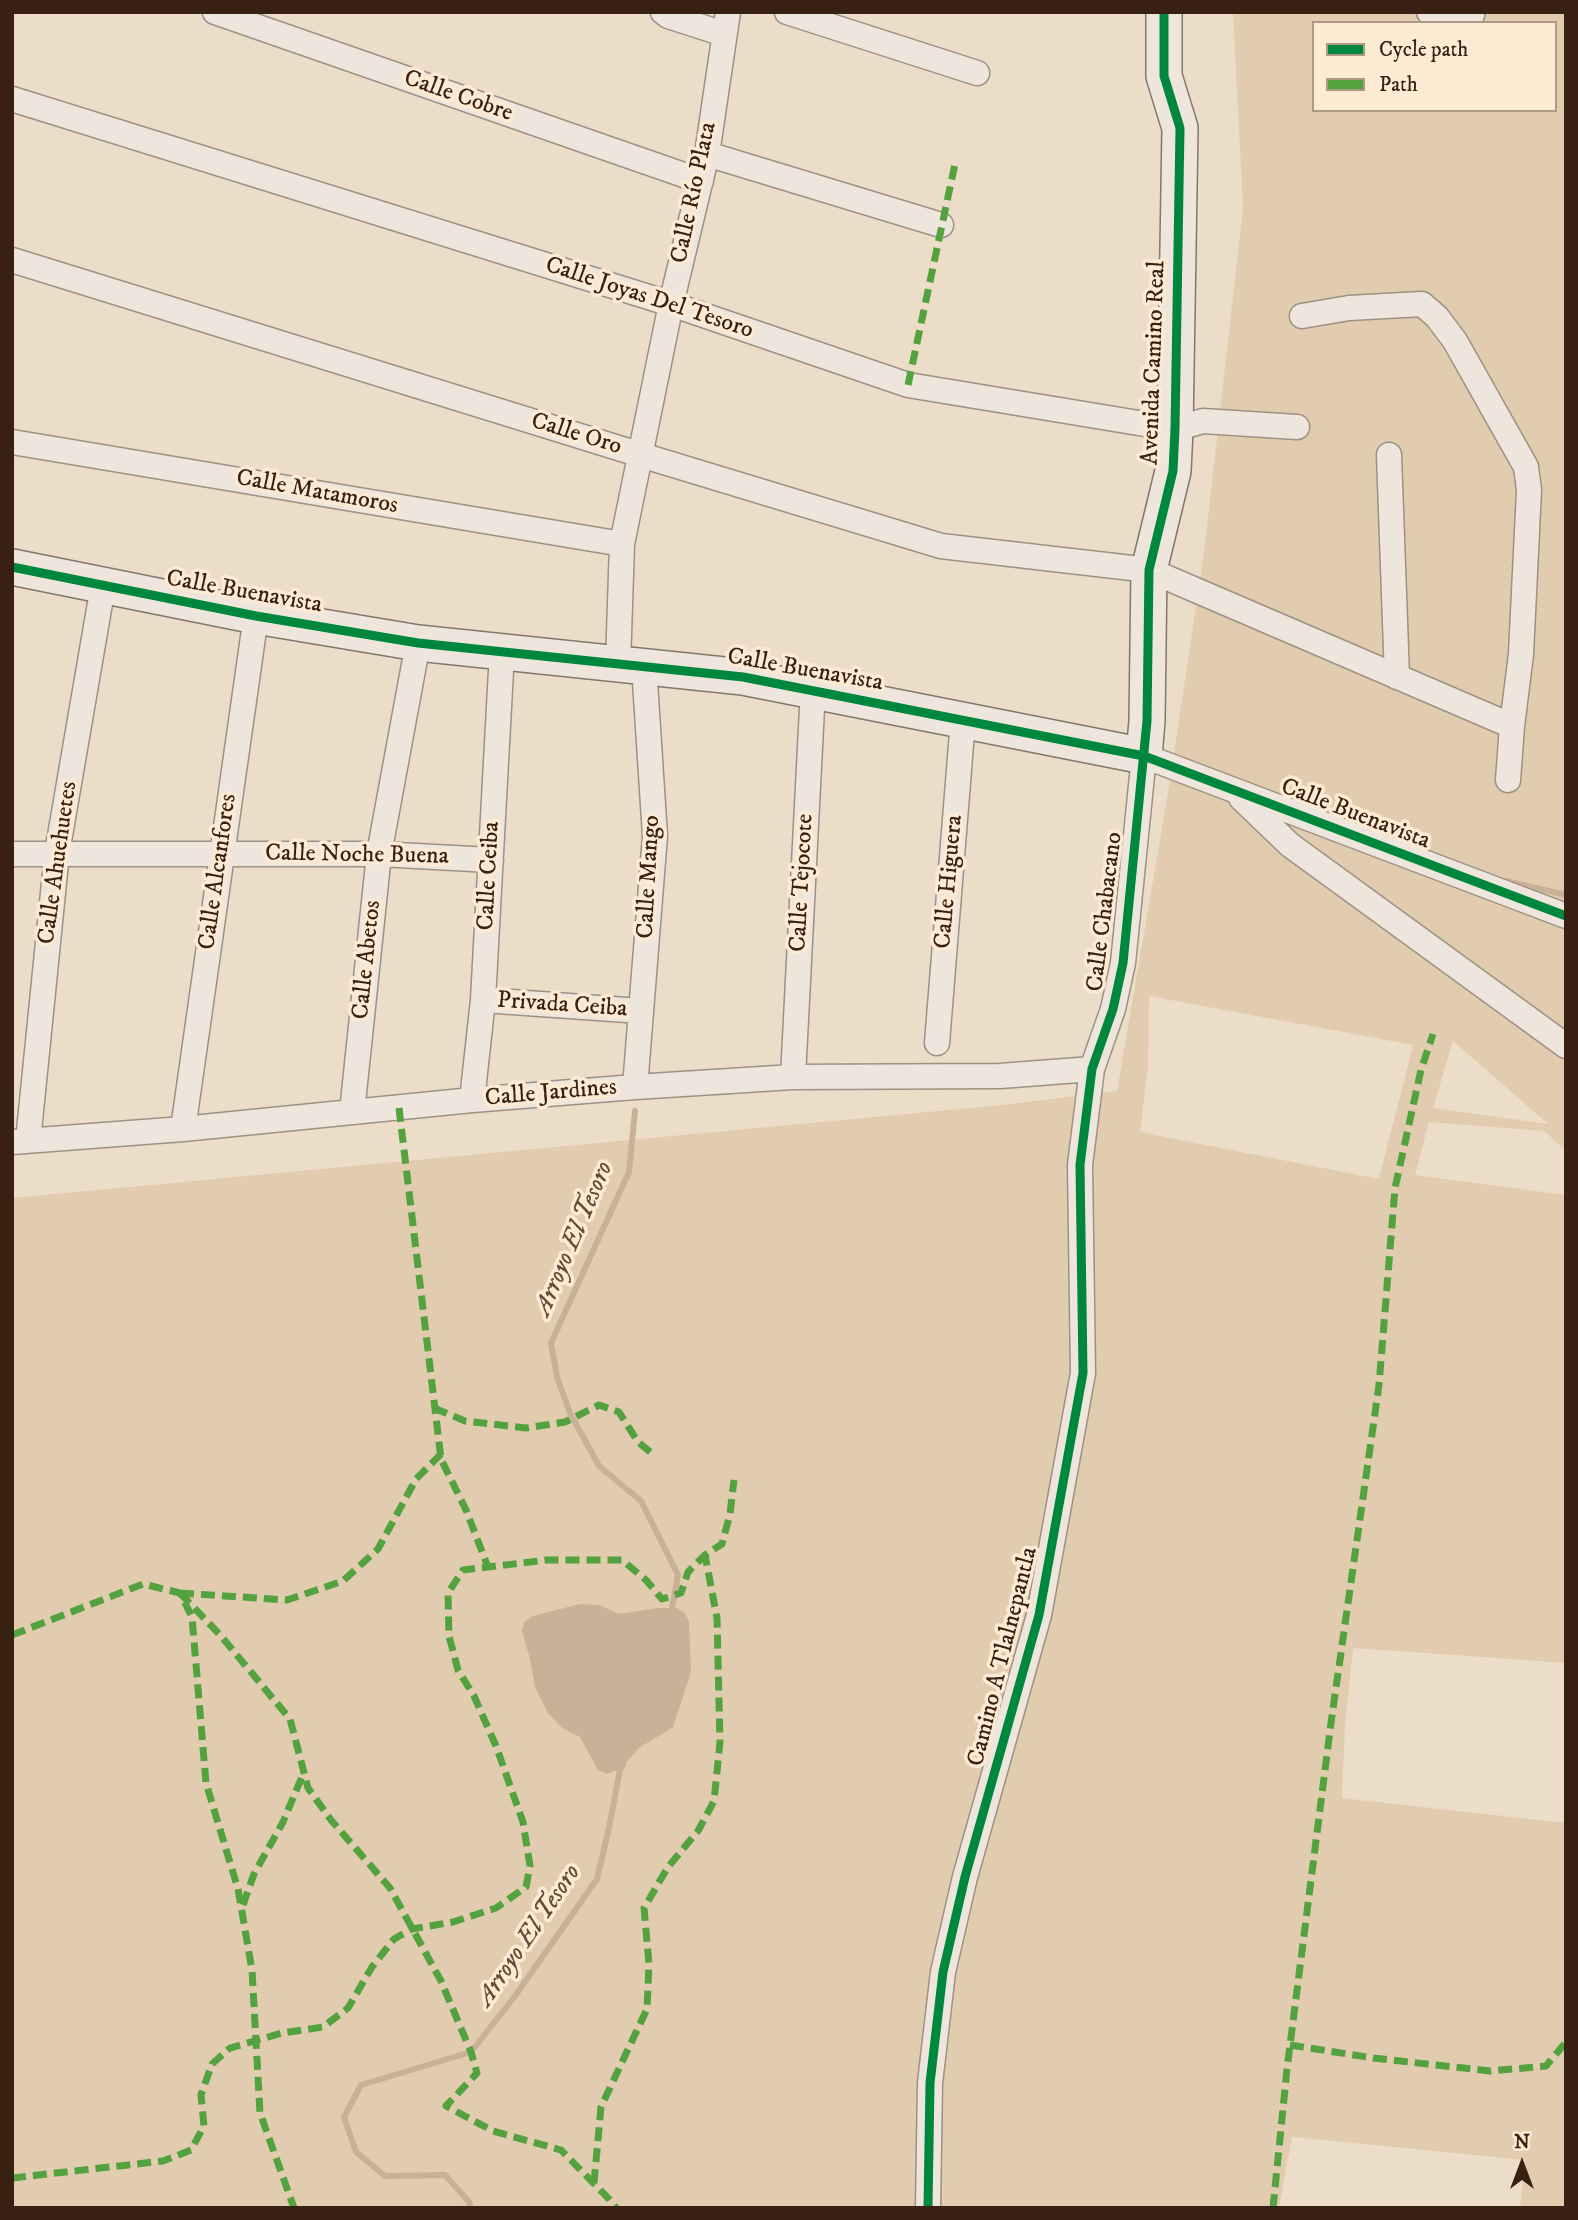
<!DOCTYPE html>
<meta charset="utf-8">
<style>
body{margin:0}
#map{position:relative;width:1578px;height:2220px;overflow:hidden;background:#ecddc8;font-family:"IM FELL DW Pica",serif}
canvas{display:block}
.frame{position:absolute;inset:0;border:14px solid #382012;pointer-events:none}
.legend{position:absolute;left:1312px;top:21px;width:245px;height:91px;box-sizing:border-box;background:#fcead2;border:2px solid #ae9985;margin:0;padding:9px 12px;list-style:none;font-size:21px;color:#382012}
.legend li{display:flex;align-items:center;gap:14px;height:35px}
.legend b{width:35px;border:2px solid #ae9985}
.north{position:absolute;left:1487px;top:2129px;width:70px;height:70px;-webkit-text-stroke:5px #fcead2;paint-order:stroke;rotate:0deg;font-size:19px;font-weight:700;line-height:28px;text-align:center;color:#382012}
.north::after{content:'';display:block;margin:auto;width:24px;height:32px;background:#382012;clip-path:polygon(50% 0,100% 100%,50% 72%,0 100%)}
</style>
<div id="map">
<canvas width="1578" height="2220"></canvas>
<div class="frame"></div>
<ul class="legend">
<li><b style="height:9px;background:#00873e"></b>Cycle path</li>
<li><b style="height:9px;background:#53a23f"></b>Path</li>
</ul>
<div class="north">N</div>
</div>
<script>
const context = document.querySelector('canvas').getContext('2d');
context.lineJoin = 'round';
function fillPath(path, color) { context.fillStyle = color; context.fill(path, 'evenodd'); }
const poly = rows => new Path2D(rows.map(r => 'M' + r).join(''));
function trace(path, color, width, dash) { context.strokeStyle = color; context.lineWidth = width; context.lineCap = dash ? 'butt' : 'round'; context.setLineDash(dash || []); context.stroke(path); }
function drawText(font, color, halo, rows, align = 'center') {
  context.font = font + ' "IM FELL DW Pica",serif'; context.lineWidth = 7; context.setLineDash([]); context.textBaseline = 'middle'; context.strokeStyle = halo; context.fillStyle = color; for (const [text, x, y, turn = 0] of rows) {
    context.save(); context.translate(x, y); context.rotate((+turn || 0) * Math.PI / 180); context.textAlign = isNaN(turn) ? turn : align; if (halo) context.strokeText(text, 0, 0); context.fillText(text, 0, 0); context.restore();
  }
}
fillPath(poly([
 [1233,12,1566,12,1566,1151,1544,1131,1429,1122,1415,1175,1566,1195,1566,1663,1353,1648,1345,1726,1342,1798,1566,1823,1566,2208,1520,2208,1525,2160,1292,2137,1279,2208,12,2208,12,1198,1002,1105,1117,1091,1169,787,1204,553,1243,208],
 [1314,23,1555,23,1555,110,1314,110],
 [1149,996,1413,1045,1379,1179,1140,1132,1148,1066],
 [1453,1041,1548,1124,1433,1108]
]), '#e2ccb0');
fillPath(poly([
 [580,1604,600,1605,618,1614,658,1608,677,1608,685,1613,689,1622,691,1672,673,1727,639,1748,620,1769,607,1774,598,1770,580,1737,562,1728,548,1713,535,1687,530,1659,522,1631,524,1622,533,1616]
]), '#c8b196');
trace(poly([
 [1506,881,1566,895],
 [635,1111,629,1172,551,1343,557,1377,570,1413,599,1466,641,1501,678,1575,671,1613],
 [469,2208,470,2203,445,2175,385,2176,356,2152,344,2117,361,2085,471,2052,515,1996,597,1879,609,1828,620,1769,623,1765]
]), '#c8b196', 6);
const street = poly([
 [215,12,701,181],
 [663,12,668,16,724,34],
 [787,12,977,73],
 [1429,12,1472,15],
 [12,99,671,304,908,385,1175,429,1203,421,1297,427],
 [707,154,941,225],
 [12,260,641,455,941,546,1149,570,1512,726],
 [1302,316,1349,308,1422,304,1437,317,1455,341,1526,467,1529,490,1521,654,1512,726,1508,780],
 [12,442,622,544],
 [1389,455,1397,677],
 [618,664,622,544,671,304,707,154,728,12],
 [1241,798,1290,845,1566,1046],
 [12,854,379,854,491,860],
 [483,1000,641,1011],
 [937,1043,963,720],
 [793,1077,813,689],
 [635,1087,655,836,644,666],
 [472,1100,483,1000,502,652],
 [352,1112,379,854,418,643],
 [183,1129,256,616],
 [28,1141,57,853,103,586],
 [12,1142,183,1129,472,1100,635,1087,793,1077,1000,1076,1092,1069],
 [928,2208,930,2083,943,1972,965,1877,1039,1615,1083,1373,1080,1165,1092,1069,1113,1009,1123,963,1144,756,1566,916]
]);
const secondary = poly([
 [12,567,256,616,418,643,743,677,1144,756,1147,721,1149,570,1173,471,1175,429,1180,128,1164,76,1164,12]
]);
trace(street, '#9c9183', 27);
trace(secondary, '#82776a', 38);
trace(street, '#eee6dc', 24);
trace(secondary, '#eee6dc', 35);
trace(poly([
 [908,385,955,164],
 [399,1108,441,1459,466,1510,488,1567],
 [434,1408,465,1421,526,1428,565,1422,599,1405,619,1412,638,1442,654,1455],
 [180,1593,221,1636,290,1719,308,1788,331,1820,390,1888,441,1981,471,2052,477,2073,446,2106,493,2131,561,2150,609,2199,616,2208],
 [180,1593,287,1600,343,1581,378,1549,416,1479,441,1454],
 [12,1635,143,1584,180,1593,192,1617,206,1783,238,1889,252,1970,260,2113,294,2208],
 [243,1905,254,1874,283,1822,304,1772],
 [1290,2045,1373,2058,1490,2071,1546,2066,1566,2042],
 [12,2178,163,2161,191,2150,204,2126,201,2095,212,2064,230,2048,282,2033,323,2027,348,2008,372,1967,394,1939,412,1929,453,1922,496,1908,526,1887,530,1866,523,1822,496,1746,474,1696,458,1670,449,1636,448,1593,463,1570,547,1560,622,1560,646,1580,662,1599,681,1593,688,1572,705,1555,722,1544,730,1514,734,1480],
 [594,2183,601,2107,647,2009,649,1964,644,1908,668,1867,698,1831,714,1801,720,1742,717,1618,705,1555],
 [1273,2208,1287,2069,1331,1723,1379,1385,1395,1188,1421,1070,1433,1034]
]), '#53a23f', 7, [14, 7]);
trace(poly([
 [12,567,256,616,418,643,743,677,1144,756,1566,916],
 [928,2208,930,2083,943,1972,965,1877,1039,1615,1083,1373,1080,1165,1092,1069,1113,1009,1123,963,1147,721,1149,570,1173,471,1175,429,1180,128,1164,76,1164,12]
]), '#00873e', 9);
drawText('24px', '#382012', '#fcead2', [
 ["Calle Cobre",458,97,19],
 ["Calle Río Plata",695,193,-78],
 ["Calle Joyas Del Tesoro",649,299,18],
 ["Avenida Camino Real",1155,363,-88],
 ["Calle Oro",576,435,17],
 ["Calle Matamoros",317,493,10],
 ["Calle Buenavista",244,593,10],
 ["Calle Buenavista",805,671,10],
 ["Calle Buenavista",1355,815,21],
 ["Calle Noche Buena",357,856,1],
 ["Calle Ahuehuetes",59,863,-82],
 ["Calle Alcanfores",219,872,-82],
 ["Calle Ceiba",490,876,-87],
 ["Calle Mango",650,877,-87],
 ["Calle Higuera",950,882,-85],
 ["Calle Tejocote",803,883,-87],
 ["Calle Chabacano",1106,912,-83],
 ["Calle Abetos",368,960,-84],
 ["Privada Ceiba",562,1006,4],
 ["Calle Jardines",551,1094,-5],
 ["Camino A Tlalnepantla",1004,1657,-76]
]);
drawText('italic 26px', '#654c38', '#fcead2', [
 ["Arroyo El Tesoro",575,1239,-67],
 ["Arroyo El Tesoro",530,1936,-56]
]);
</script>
